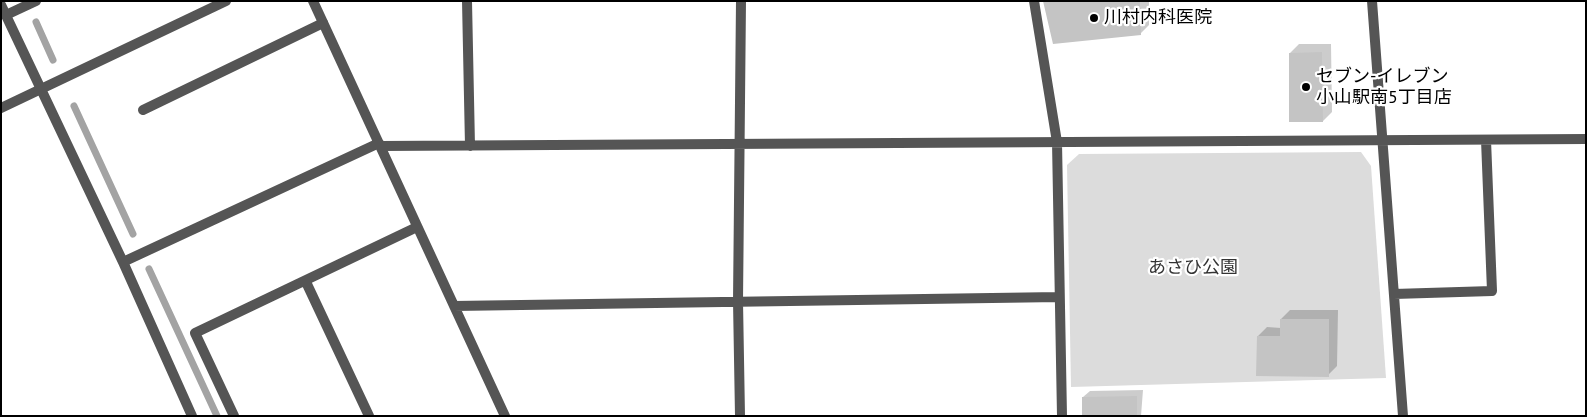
<!DOCTYPE html>
<meta charset="utf-8">
<style>
body{margin:0}
#map{position:relative;width:1587px;height:417px;overflow:hidden;background:#fff;font-family:"PT Sans",sans-serif}
canvas{display:block}
.frame{position:absolute;inset:0;border:2px solid #000;pointer-events:none}
</style>
<div id="map">
<canvas width="1587" height="417"></canvas>
<div class="frame"></div>
</div>
<script>
const context = document.querySelector('canvas').getContext('2d');
context.lineJoin = 'round';
function fillPath(path, color) { context.fillStyle = color; context.fill(path, 'evenodd'); }
const poly = rows => new Path2D(rows.map(r => 'M' + r).join(''));
function trace(path, color, width, dash) { context.strokeStyle = color; context.lineWidth = width; context.lineCap = dash ? 'butt' : 'round'; context.setLineDash(dash || []); context.stroke(path); }
function drawText(font, color, halo, rows, align = 'center') {
  context.font = font + ' "PT Sans","Noto Sans JP",sans-serif'; context.lineWidth = 4.5; context.setLineDash([]); context.textBaseline = 'middle'; context.strokeStyle = halo; context.fillStyle = color; for (const [text, x, y, turn = 0] of rows) {
    context.save(); context.translate(x, y); context.rotate((+turn || 0) * Math.PI / 180); context.textAlign = isNaN(turn) ? turn : align; if (halo) context.strokeText(text, 0, 0); context.fillText(text, 0, 0); context.restore();
  }
}
fillPath(poly([
 [1361,152,1371,166,1386,378,1071,387,1067,165,1079,154]
]), '#dcdcdc');
fillPath(poly([
 [1044,1,1149,1,1149,25,1140,34],
 [1299,44,1331,44,1332,112,1323,121,1290,53],
 [1290,310,1338,310,1337,366,1328,375,1258,336,1267,327,1281,328,1281,319],
 [1143,390,1141,416,1083,416,1083,397,1090,391]
]), '#0003');
trace(poly([
 [36,22,53,60],
 [74,106,133,234],
 [149,269,217,416]
]), '#a3a3a3', 7);
fillPath(poly([
 [1043,1,1140,1,1141,35,1053,44],
 [1322,52,1323,122,1289,122,1289,53],
 [1280,319,1329,319,1329,377,1256,376,1257,336,1280,336],
 [1137,396,1137,416,1082,416,1082,397]
]), '#c4c4c4');
trace(poly([
 [143,110,323,23]
]), '#555', 10);
trace(poly([
 [313,1,505,416],
 [467,1,470,146],
 [1034,1,1057,142,1062,416],
 [1372,1,1403,416],
 [1,5,123,262,192,416],
 [6,15,36,1],
 [1,108,226,1],
 [381,146,1586,139],
 [123,262,379,143],
 [306,282,369,416],
 [1394,294,1492,291,1486,140],
 [454,306,1059,297],
 [234,416,195,333,417,227],
 [740,416,738,301,741,1]
]), '#555', 10);
for (const [x, y, r, color] of [
 [1094,18,5,"#000"],
 [1306,87,5,"#000"]
]) { const dot = new Path2D(); dot.arc(x, y, r, 0, 2 * Math.PI); context.fillStyle = color; context.fill(dot); trace(dot, '#fff', 2); }
drawText('18px', '#000', '#fff', [
 ["川村内科医院",1104,18],
 ["セブン-イレブン",1316,77],
 ["小山駅南5丁目店",1316,98]
], 'left');
drawText('18px', '#333', '#fff', [
 ["あさひ公園",1193,268]
]);
</script>
